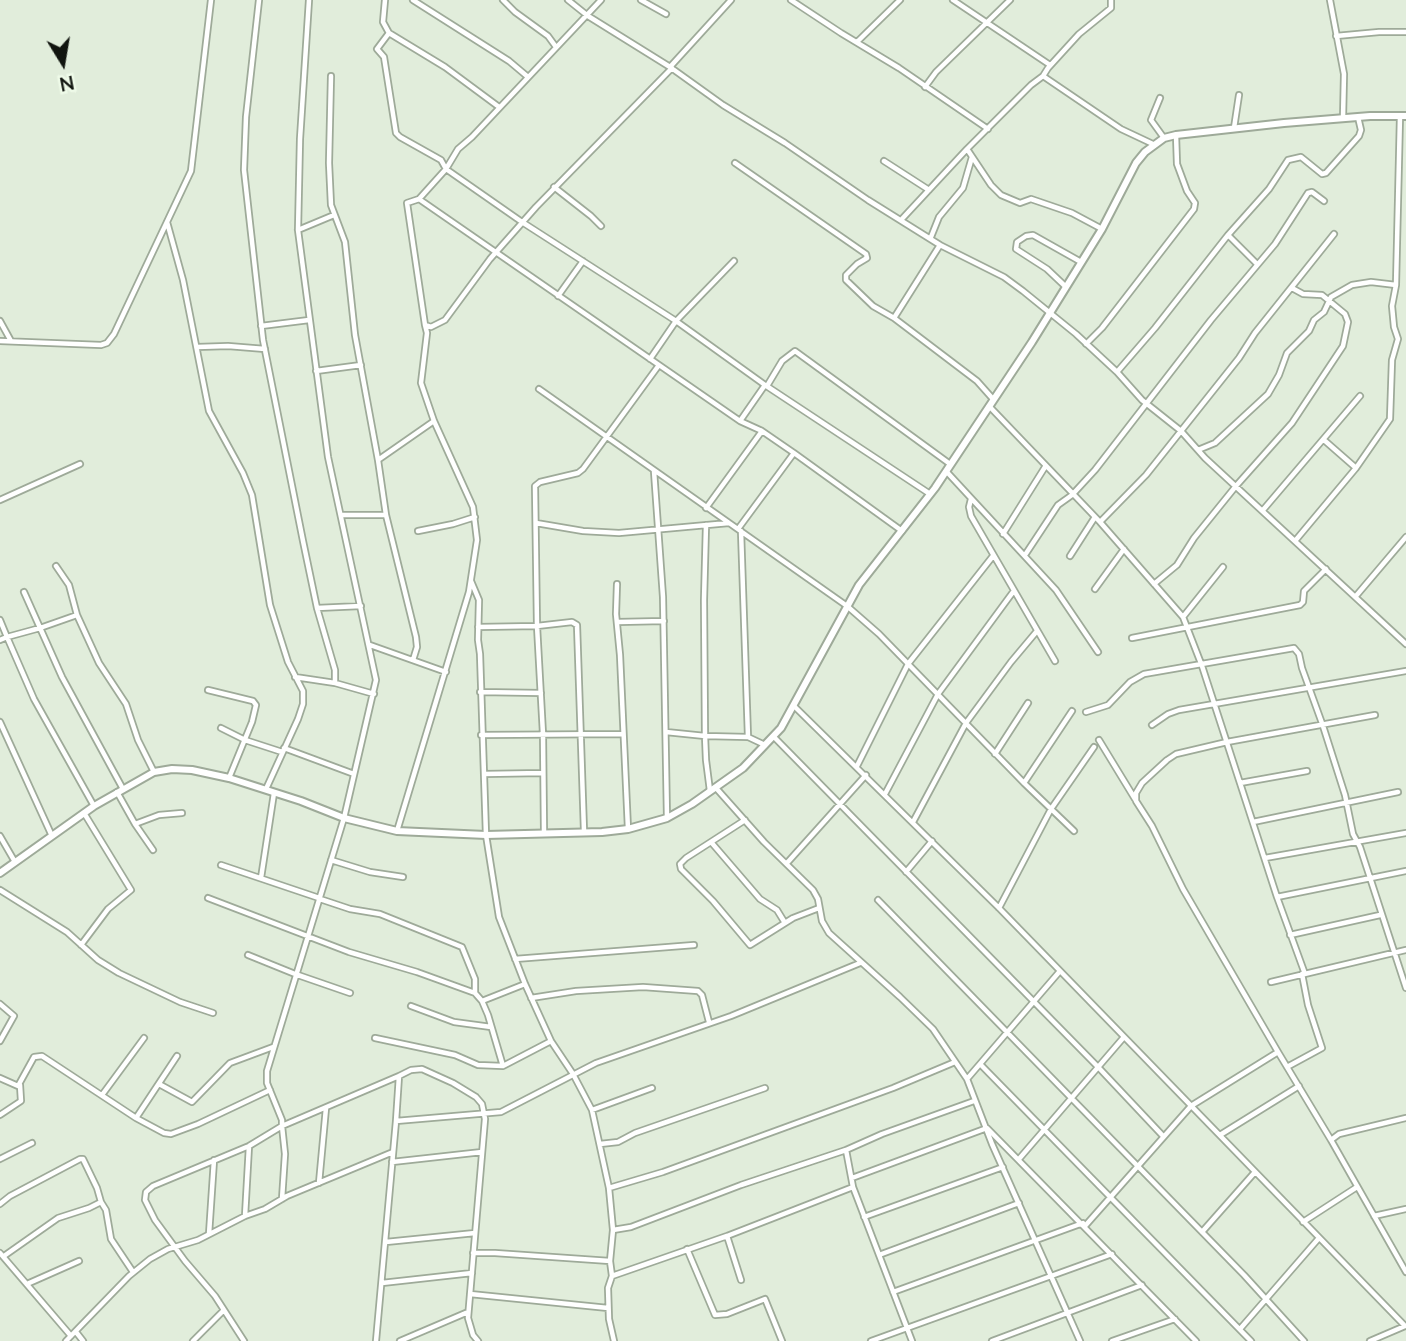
<!DOCTYPE html>
<style>
body{margin:0}
#map{position:relative;width:1406px;height:1341px;overflow:hidden;background:#e1eddb;font-family:Lato,sans-serif}
canvas{display:block}
.north{position:absolute;left:28px;top:28px;width:70px;height:70px;-webkit-text-stroke:5px #eefae8;paint-order:stroke;rotate:169deg;font-size:19px;font-weight:700;line-height:28px;text-align:center;color:#11150f}
.north::after{content:'';display:block;margin:auto;width:24px;height:32px;background:#11150f;clip-path:polygon(50% 0,100% 100%,50% 72%,0 100%)}
</style>
<div id="map">
<canvas width="1406" height="1341"></canvas>
<div class="north">N</div>
</div>
<script>
const context = document.querySelector('canvas').getContext('2d');
context.lineJoin = 'round';
const poly = rows => new Path2D(rows.map(r => 'M' + r).join(''));
function trace(path, color, width, dash) { context.strokeStyle = color; context.lineWidth = width; context.lineCap = dash ? 'butt' : 'round'; context.setLineDash(dash || []); context.stroke(path); }
const street = poly([
 [259,0,246,117,244,170,263,340,303,541,317,608,335,670,335,683,374,694],
 [309,0,300,139,298,230,328,457,376,680,344,818,267,1071,267,1083,282,1120,282,1126,399,1076,396,1121,501,1112,596,1063,731,1016,860,963],
 [385,0,383,22,389,33,377,49,384,57,396,133,400,137,441,160,446,169,522,222,676,321,765,385,930,494],
 [413,0,509,61,528,77],
 [503,0,515,12,548,36,556,47],
 [568,0,588,16,670,67,723,105,785,143,868,200,940,245,1004,277,1023,291,1076,334,1117,372,1142,400,1181,431,1205,458,1406,644],
 [641,0,666,14],
 [791,0,841,33,899,68,988,129],
 [953,0,1050,65],
 [1330,0,1344,74,1343,118],
 [389,33,445,67,499,107],
 [1336,36,1379,32,1406,32],
 [857,42,900,0],
 [670,67,731,0],
 [331,76,329,163,331,205,345,242,355,335,378,460,434,421],
 [1043,76,1121,129,1155,145],
 [925,87,936,72,1010,0],
 [1160,98,1151,120,1164,138],
 [1234,128,1239,95],
 [967,149,991,185,1001,195,1020,203,1031,199,1072,213,1102,229],
 [884,161,929,190],
 [735,163,866,254,867,258,857,264,846,275,846,280,873,306,894,318,977,381,993,399],
 [554,187,591,216,601,226],
 [419,199,740,421,762,431,794,453,902,531],
 [901,220,967,149,1031,85,1043,76,1048,68,1079,34,1111,8,1111,0],
 [167,222,183,280,209,411,243,473,252,495,270,605,288,662,303,691,303,704,298,719,266,789],
 [298,230,334,215],
 [1228,235,1269,189,1288,160,1301,157,1322,174,1326,173,1359,136,1361,130,1358,117],
 [931,237,939,217,963,188,972,157],
 [1066,287,1047,269,1016,249,1017,242,1026,236,1033,235,1081,262],
 [558,296,583,261],
 [894,318,940,245],
 [0,321,11,341],
 [425,325,407,203,419,199,446,169,458,149,472,137,601,0],
 [261,326,309,320],
 [0,341,101,345,107,343,114,334,191,171,211,0],
 [1086,344,1102,328,1194,209,1195,203,1187,191,1177,164,1176,135],
 [197,347,228,346,265,349],
 [650,359,676,321,734,261],
 [316,371,361,365],
 [1117,372,1155,328,1228,235,1256,263],
 [767,386,782,361,795,351,950,464],
 [539,389,847,606,879,634,1024,783,1074,831],
 [989,406,1100,522,1183,617,1202,666,1277,897,1305,974],
 [740,421,765,385],
 [1324,440,1356,468],
 [1198,450,1215,443,1268,394,1279,375,1287,353,1309,331,1314,320,1324,312,1331,297,1352,285,1371,282,1396,285],
 [378,460,386,515,416,637,417,647,413,660],
 [654,471,663,597,667,818],
 [946,471,1056,590,1098,652],
 [971,499,969,507,971,516,1055,661],
 [0,500,80,464],
 [706,508,762,431],
 [1263,510,1360,396],
 [341,515,386,515],
 [1100,522,1146,475,1239,358,1255,333,1334,234],
 [536,523,583,531,619,533,729,523],
 [738,529,794,453],
 [418,531,453,524,475,517],
 [741,531,748,737,765,745],
 [1003,534,1045,467],
 [1295,541,1356,468,1390,419,1392,360,1398,339,1394,327,1392,306,1396,285,1400,116],
 [1025,555,1058,505,1072,495,1095,470,1211,320,1275,244,1308,193,1312,192,1324,201],
 [1070,556,1095,517],
 [56,566,69,585,77,615,99,663,126,704,138,740,154,772],
 [471,581,479,600,478,640,480,654,486,835,499,917,525,984,551,1041,573,1074,592,1110,609,1188,613,1230,610,1261,612,1276,608,1288,609,1319,614,1341],
 [617,584,616,614,620,655,628,829],
 [1154,584,1177,565,1194,538,1236,486,1292,423,1343,346,1348,322,1345,314,1322,295,1303,294,1292,288],
 [1095,589,1124,549],
 [24,592,62,677,123,789],
 [1356,596,1406,537],
 [317,608,361,606],
 [77,615,40,628,7,637,34,699,94,806],
 [1183,617,1223,567],
 [0,620,7,637,0,640],
 [618,622,664,621],
 [478,627,537,626,572,622,577,625,584,831],
 [1132,638,1300,605,1303,602,1304,591,1326,569],
 [370,645,446,672],
 [295,677,335,683],
 [208,690,253,701,256,705,252,722,229,778],
 [480,692,541,693],
 [794,706,999,908,1405,1326],
 [1086,712,1108,705,1130,682,1144,674,1294,648,1299,654,1302,668,1323,726,1345,795,1353,834,1360,847,1406,988],
 [0,722,52,836],
 [1152,725,1168,714,1179,710,1406,671],
 [221,728,245,740,282,752],
 [666,732,705,736,704,600,706,525],
 [481,735,623,734],
 [774,737,1099,1068,1163,1136],
 [1099,740,1135,799],
 [284,748,354,774],
 [995,754,1028,703],
 [857,766,908,664,993,556],
 [484,774,543,773],
 [1024,783,1072,711],
 [1240,783,1307,771],
 [716,788,764,842,813,890,818,899,822,921,829,933,900,997,933,1029,967,1079,992,1144,1080,1341],
 [710,791,706,760,705,736,748,737],
 [117,792,135,824,159,815,182,813],
 [885,794,938,694,1013,592],
 [745,820,686,858,680,864,681,869,713,901,750,945,793,918,819,908],
 [913,822,966,723,1011,662,1037,631],
 [1253,822,1398,792],
 [135,824,153,850],
 [397,831,469,592,477,540,473,507,434,421,421,383,427,333,425,325,431,327,445,320,490,259,536,207,672,68],
 [544,832,543,734,537,626,535,486,540,482,578,473,583,469,659,365],
 [0,836,15,862],
 [711,842,760,899,777,910,785,923],
 [1265,858,1406,833],
 [331,860,370,872,403,877],
 [787,863,866,775],
 [221,865,319,898],
 [906,872,932,841],
 [261,878,274,793],
 [0,890,67,932,98,960,119,973,180,1002,213,1013],
 [1277,897,1406,871],
 [208,898,349,952,417,972,475,993],
 [320,899,350,909,380,914,462,947,475,979,475,993,482,1001,488,1015,503,1066],
 [878,900,1244,1275,1304,1341],
 [999,908,1051,809,1094,747],
 [1290,935,1380,915],
 [81,945,108,909,131,890,84,813],
 [248,955,295,974,350,993],
 [515,959,694,945],
 [1271,982,1406,950],
 [531,998,576,991,643,987,698,991,702,995,709,1022],
 [482,1001,525,984],
 [0,1004,14,1016,0,1041],
 [411,1006,454,1022,491,1027],
 [375,1038,455,1055,478,1065,503,1066,551,1041],
 [1278,1052,1183,889,1152,826,1136,801,1136,793,1142,783,1167,760,1176,754,1227,742,1375,715],
 [981,1065,1251,1341],
 [1287,1067,1322,1048,1308,1005,1302,974],
 [399,1076,411,1070,422,1069,453,1083,476,1097,482,1104,485,1119,468,1318,473,1335,478,1341],
 [0,1078,18,1086,34,1057,42,1056,136,1118,164,1133,171,1134,198,1124,270,1090],
 [967,1079,1060,971],
 [159,1084,192,1102,230,1063,273,1047],
 [102,1095,144,1038],
 [592,1110,652,1088],
 [0,1115,21,1101,20,1085],
 [136,1118,177,1056],
 [1406,1118,1339,1134,1331,1140,1406,1272],
 [1220,1135,1299,1086],
 [600,1144,618,1142,635,1133,765,1088],
 [0,1159,32,1143],
 [1019,1159,1124,1037],
 [392,1162,482,1152],
 [852,1178,987,1128,1196,1341],
 [319,1183,326,1108],
 [853,1187,846,1150,882,1134,974,1101],
 [609,1188,663,1172,893,1088,955,1062],
 [101,1202,106,1210,111,1239,133,1272],
 [0,1204,10,1196,80,1159,83,1159,97,1188,101,1202,89,1208,58,1218,4,1256],
 [245,1216,249,1146],
 [1374,1216,1406,1209],
 [864,1217,1003,1167],
 [1303,1222,1357,1187],
 [1085,1226,1191,1106,1278,1052,1331,1140],
 [613,1230,631,1227,741,1185,846,1150],
 [1202,1232,1255,1172],
 [209,1234,214,1160],
 [727,1236,741,1280],
 [386,1242,475,1233],
 [687,1249,715,1315,727,1314,765,1299,782,1341],
 [0,1253,71,1336],
 [473,1253,495,1253,610,1261],
 [879,1255,1019,1203],
 [612,1276,727,1236,853,1187,912,1341],
 [382,1283,472,1273],
 [27,1284,79,1261],
 [893,1292,1083,1223],
 [470,1294,608,1308],
 [1240,1329,1319,1238],
 [76,1332,83,1341],
 [66,1341,129,1276,150,1259,168,1249,198,1240,245,1216,265,1209,287,1196,393,1152],
 [193,1341,224,1310],
 [244,1341,215,1296,185,1261,155,1220,145,1200,146,1192,153,1186,249,1146,282,1126,285,1154,282,1199],
 [376,1341,396,1121],
 [400,1341,468,1312],
 [871,1341,1112,1254],
 [992,1341,1142,1285],
 [1112,1341,1175,1319],
 [1370,1341,1405,1326]
]);
const secondary = poly([
 [0,873,94,806,154,772,172,769,192,770,229,778,301,801,344,818,397,831,486,835,602,832,628,829,667,818,692,804,743,768,781,728,859,585,935,488,1032,342,1102,229,1136,163,1145,152,1164,138,1176,135,1284,123,1370,116,1406,116]
]);
trace(street, '#9eaa99', 8);
trace(secondary, '#9eaa99', 10);
trace(street, '#fff', 4.5);
trace(secondary, '#fff', 6);
</script>
